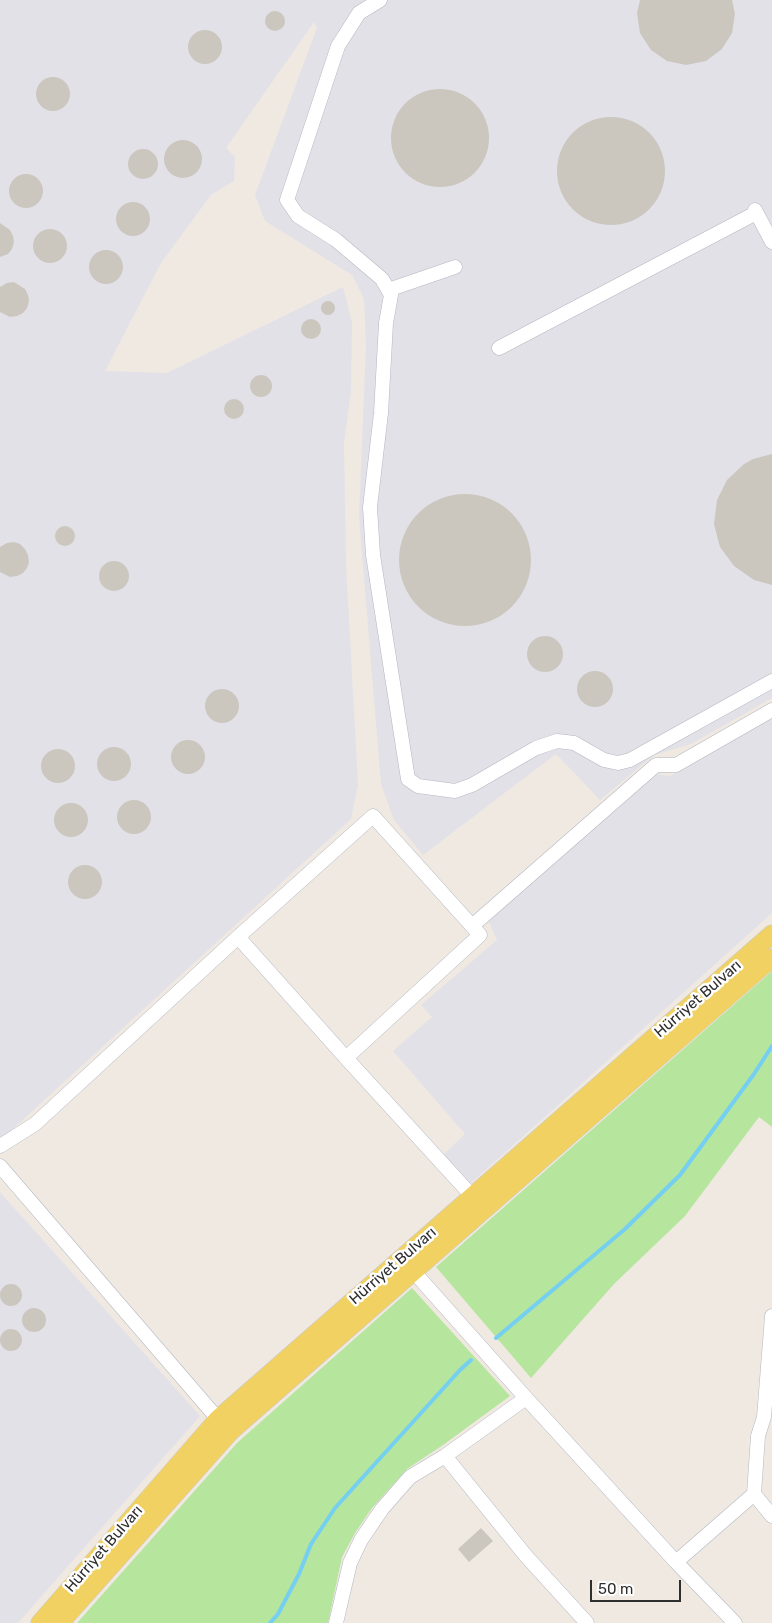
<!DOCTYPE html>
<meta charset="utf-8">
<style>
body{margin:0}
#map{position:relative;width:772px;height:1623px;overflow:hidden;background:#efe9e1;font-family:Rubik,sans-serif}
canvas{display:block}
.scale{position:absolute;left:590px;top:1580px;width:91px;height:22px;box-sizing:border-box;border:2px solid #2e2e2e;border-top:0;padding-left:6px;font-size:15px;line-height:18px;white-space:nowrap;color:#2e2e2e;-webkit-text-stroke:4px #fff;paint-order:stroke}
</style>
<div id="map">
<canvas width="772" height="1623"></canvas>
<div class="scale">50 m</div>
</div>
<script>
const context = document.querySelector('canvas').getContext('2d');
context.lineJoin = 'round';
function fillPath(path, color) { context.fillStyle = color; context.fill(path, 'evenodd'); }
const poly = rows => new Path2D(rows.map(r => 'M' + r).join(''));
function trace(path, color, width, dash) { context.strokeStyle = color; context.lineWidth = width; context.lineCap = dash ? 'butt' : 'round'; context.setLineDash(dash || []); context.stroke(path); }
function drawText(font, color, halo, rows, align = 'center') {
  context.font = font + ' Rubik,sans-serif'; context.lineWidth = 5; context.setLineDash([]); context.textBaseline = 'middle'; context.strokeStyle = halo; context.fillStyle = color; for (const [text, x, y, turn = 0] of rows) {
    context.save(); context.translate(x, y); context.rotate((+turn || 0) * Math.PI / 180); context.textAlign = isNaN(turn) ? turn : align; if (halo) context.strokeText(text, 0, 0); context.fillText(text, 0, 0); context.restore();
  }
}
fillPath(poly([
 [0,0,772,0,772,698,691,744,654,755,600,800,556,754,423,855,394,820,381,784,359,517,366,344,364,299,352,275,265,221,255,195,317,28,314,22,226,148,235,157,234,181,211,195,161,263,105,371,167,373,343,287,352,322,351,391,344,443,346,565,358,785,351,819,4,1137,0,1137],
 [772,719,772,913,470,1184,443,1155,465,1134,393,1051,432,1017,421,1005,497,940,488,920,657,774,670,776],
 [0,1192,200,1416,18,1623,0,1623]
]), '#e3e1e8');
fillPath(poly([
 [772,971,772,1127,759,1117,685,1216,614,1284,531,1378,436,1267],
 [412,1288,510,1396,443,1445,407,1469,372,1508,355,1533,342,1557,328,1623,77,1623,238,1442]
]), '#b6e59e');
trace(poly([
 [496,1338,625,1229,680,1175,754,1074,772,1046],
 [270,1623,278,1614,299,1574,311,1544,335,1508,460,1370,471,1360]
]), '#75cff0', 4);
fillPath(poly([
 [640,0,732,0,735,14,732,33,722,49,706,61,686,65,667,61,651,50,640,33,637,13],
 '265 21a10 10 0 1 1 20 0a10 10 0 1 1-20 0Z',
 '188 47a17 17 0 1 1 34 0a17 17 0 1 1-34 0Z',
 '36 94a17 17 0 1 1 34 0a17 17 0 1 1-34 0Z',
 '391 138a49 49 0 1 1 98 0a49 49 0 1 1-98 0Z',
 '557 171a54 54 0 1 1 108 0a54 54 0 1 1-108 0Z',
 '164 159a19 19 0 1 1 38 0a19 19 0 1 1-38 0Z',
 '128 164a15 15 0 1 1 30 0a15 15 0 1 1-30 0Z',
 '9 191a17 17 0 1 1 34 0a17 17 0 1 1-34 0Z',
 '116 219a17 17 0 1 1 34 0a17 17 0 1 1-34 0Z',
 [0,223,10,230,13,236,14,242,12,249,8,254,0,257],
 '33 246a17 17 0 1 1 34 0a17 17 0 1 1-34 0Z',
 '89 267a17 17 0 1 1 34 0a17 17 0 1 1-34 0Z',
 [14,282,25,289,28,295,29,301,27,308,23,313,17,316,10,317,0,312,0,287,7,283],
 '321 308a7 7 0 1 1 14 0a7 7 0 1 1-14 0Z',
 '301 329a10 10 0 1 1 20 0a10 10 0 1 1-20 0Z',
 '250 386a11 11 0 1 1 22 0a11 11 0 1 1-22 0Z',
 '224 409a10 10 0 1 1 20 0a10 10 0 1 1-20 0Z',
 [772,454,772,585,754,580,734,566,720,547,714,524,717,500,727,480,744,464,753,459],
 '399 560a66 66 0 1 1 132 0a66 66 0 1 1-132 0Z',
 '55 536a10 10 0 1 1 20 0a10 10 0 1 1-20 0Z',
 [14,542,20,544,25,549,28,555,29,562,27,568,23,573,17,576,10,577,0,572,0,547,7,543],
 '99 576a15 15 0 1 1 30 0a15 15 0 1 1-30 0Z',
 '527 654a18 18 0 1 1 36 0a18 18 0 1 1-36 0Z',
 '577 689a18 18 0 1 1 36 0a18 18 0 1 1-36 0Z',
 '205 706a17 17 0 1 1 34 0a17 17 0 1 1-34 0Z',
 '171 757a17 17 0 1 1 34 0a17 17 0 1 1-34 0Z',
 '97 764a17 17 0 1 1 34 0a17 17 0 1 1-34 0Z',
 '41 766a17 17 0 1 1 34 0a17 17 0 1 1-34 0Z',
 '117 817a17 17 0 1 1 34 0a17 17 0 1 1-34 0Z',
 '54 820a17 17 0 1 1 34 0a17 17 0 1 1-34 0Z',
 '68 882a17 17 0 1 1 34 0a17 17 0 1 1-34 0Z',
 '0 1295a11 11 0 1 1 22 0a11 11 0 1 1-22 0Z',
 '22 1320a12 12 0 1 1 24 0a12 12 0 1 1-24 0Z',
 '0 1340a11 11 0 1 1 22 0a11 11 0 1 1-22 0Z',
 [481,1528,493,1541,469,1562,458,1549]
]), '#cbc7bf');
const minor = poly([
 [380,0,359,13,338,46,287,200,298,216,336,240,382,279,391,295,386,323,381,413,370,507,373,555,408,779,418,786,455,791,472,785,536,748,557,741,574,743,604,760,618,763,630,760,772,681],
 [755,210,772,242],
 [388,290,455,267],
 [499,348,756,213],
 [238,937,346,1058,472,1196,480,1203],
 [346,1058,480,935,472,926],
 [0,1146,35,1124,238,937,373,816,472,926,656,765,676,765,772,710],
 [0,1166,218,1419],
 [414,1272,526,1398,676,1562,735,1623],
 [445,1456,526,1556,587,1623],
 [754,1494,772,1516],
 [676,1562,754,1494,758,1436,764,1417,772,1316],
 [336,1623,350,1563,361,1540,382,1509,410,1477,445,1456,526,1398]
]);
const major = poly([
 [40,1623,218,1419,772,934],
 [60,1623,231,1431,772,958]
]);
trace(minor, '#b4b7c1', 15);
trace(major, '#c9c9c9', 19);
trace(minor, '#fff', 14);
trace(major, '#f2d163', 18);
drawText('15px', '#2e2e2e', '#fff', [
 ["Hürriyet Bulvarı",698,999,-41],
 ["Hürriyet Bulvarı",393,1266,-41],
 ["Hürriyet Bulvarı",104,1549,-49]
]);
</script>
